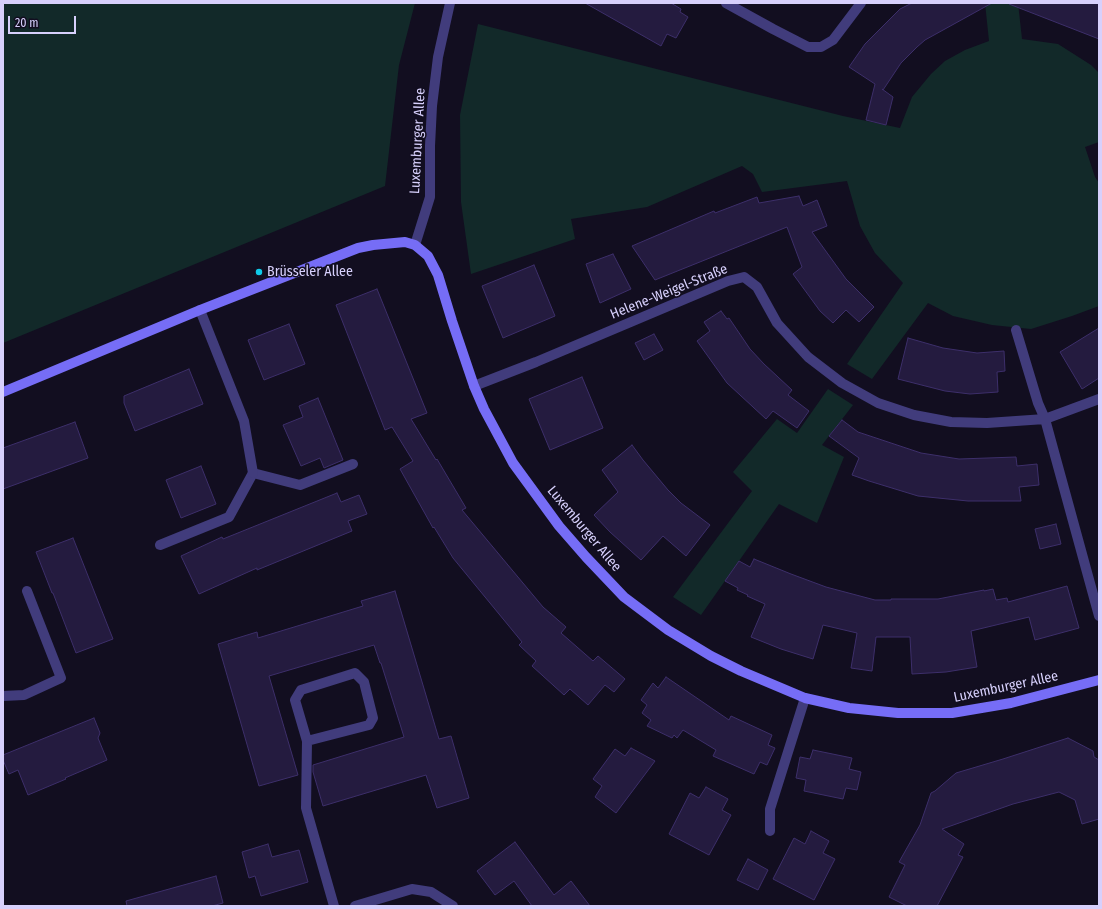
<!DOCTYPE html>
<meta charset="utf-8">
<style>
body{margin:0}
#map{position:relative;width:1102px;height:909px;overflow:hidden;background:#120e20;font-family:"Fira Sans Condensed",sans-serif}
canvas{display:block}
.frame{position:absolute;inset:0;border:4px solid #d7d0fc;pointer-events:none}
.scale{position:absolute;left:8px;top:16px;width:68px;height:18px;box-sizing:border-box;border:2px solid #d7d0fc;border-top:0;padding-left:5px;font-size:12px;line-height:14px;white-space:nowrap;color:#d7d0fc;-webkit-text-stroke:3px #120e20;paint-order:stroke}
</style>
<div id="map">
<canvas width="1102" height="909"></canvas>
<div class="frame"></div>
<div class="scale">20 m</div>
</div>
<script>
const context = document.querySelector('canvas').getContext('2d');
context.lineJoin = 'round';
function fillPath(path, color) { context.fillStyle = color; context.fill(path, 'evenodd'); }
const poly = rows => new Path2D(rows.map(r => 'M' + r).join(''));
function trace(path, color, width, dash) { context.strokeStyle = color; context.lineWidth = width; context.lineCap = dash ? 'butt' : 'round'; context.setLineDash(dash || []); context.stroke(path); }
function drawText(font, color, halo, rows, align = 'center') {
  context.font = font + ' "Fira Sans Condensed",sans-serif'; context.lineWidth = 3; context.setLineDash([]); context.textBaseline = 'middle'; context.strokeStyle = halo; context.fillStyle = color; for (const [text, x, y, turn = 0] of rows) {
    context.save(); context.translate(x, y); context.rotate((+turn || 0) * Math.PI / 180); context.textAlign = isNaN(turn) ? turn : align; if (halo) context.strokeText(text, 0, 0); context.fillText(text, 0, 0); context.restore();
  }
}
fillPath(poly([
 [3,3,415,3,399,65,385,186,3,343],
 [985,3,1018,3,1022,39,1058,44,1091,65,1099,73,1099,142,1085,147,1095,177,1099,183,1099,306,1072,316,1031,329,992,325,953,316,928,303,872,379,847,364,903,283,875,253,860,226,847,181,762,192,753,174,742,166,647,207,571,219,575,239,471,274,461,202,460,115,478,24,843,116,900,128,912,97,931,74,945,61,965,50,989,41],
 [828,389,853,405,822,445,844,457,817,523,779,504,701,615,673,597,752,491,733,472,777,419,797,433]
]), '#122929');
const building = poly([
 [585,3,671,3,681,9,680,12,688,17,676,38,667,34,661,46,585,3],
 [912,3,992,3,925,40,917,47,901,63,883,90,882,89,893,97,886,125,866,120,875,84,849,67,865,44,900,9,912,3],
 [1010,3,1099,3,1099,39,1009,4,1010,3],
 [799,196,803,206,817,200,827,226,812,232,846,279,874,307,859,322,846,310,833,323,820,311,793,274,802,267,787,227,655,280,632,246,714,211,715,213,757,197,759,203,799,196],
 [613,254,631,289,600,303,586,264,613,254],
 [534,265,555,316,503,338,482,286,534,265],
 [377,289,427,413,411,419,436,460,437,459,466,508,462,510,543,607,566,627,561,633,593,661,598,656,625,679,614,692,605,685,588,705,570,689,564,695,532,666,536,661,519,645,522,642,453,558,434,527,433,528,400,469,413,461,392,427,385,430,336,305,377,289],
 [721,311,727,319,729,318,750,349,764,364,792,390,788,395,809,411,797,428,773,411,766,419,727,383,697,341,710,331,704,322,721,311],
 [289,324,305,364,264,380,248,340,289,324],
 [1099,328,1099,378,1082,389,1060,352,1099,328],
 [654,334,663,350,644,360,635,343,654,334],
 [908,338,943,348,977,353,1004,351,1005,371,997,372,998,392,970,394,945,391,898,379,908,338],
 [189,369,203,404,135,431,124,403,124,396,189,369],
 [582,377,603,428,550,450,529,399,582,377],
 [318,398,343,460,324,468,320,458,301,466,283,425,303,417,299,406,318,398],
 [842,420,858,432,921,453,959,459,1016,457,1017,466,1037,464,1039,485,1019,487,1021,501,968,501,918,496,869,481,852,475,859,458,829,436,842,420],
 [75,422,88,458,3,489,3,448,75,422],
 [632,445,643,460,668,490,681,503,710,525,686,556,663,536,641,560,610,532,594,515,618,492,602,470,632,445],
 [201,466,216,504,181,518,166,480,201,466],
 [337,493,341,502,359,495,367,514,348,521,352,531,257,570,257,568,199,594,181,556,222,537,223,539,337,493],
 [1056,524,1061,544,1040,549,1035,529,1056,524],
 [73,538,113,639,76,653,53,593,52,593,36,552,73,538],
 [754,559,791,574,826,587,875,600,891,600,891,599,938,599,984,590,984,591,993,589,996,600,1007,598,1008,602,1067,586,1079,628,1035,640,1029,617,971,631,977,667,946,672,912,674,910,637,876,637,872,671,851,668,857,633,823,625,813,659,781,649,751,637,765,604,747,596,748,595,737,590,738,588,725,581,739,561,750,567,754,559],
 [395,591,439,739,451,736,469,798,437,808,426,775,323,806,313,772,313,765,404,737,381,663,380,663,374,645,269,676,298,775,259,786,218,644,257,632,258,638,363,606,361,601,395,591],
 [666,677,729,720,731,716,772,735,768,745,775,748,767,765,760,762,754,774,713,756,716,750,683,730,677,738,674,735,672,738,647,726,651,720,642,713,647,705,641,700,653,683,658,688,666,677],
 [94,718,100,733,98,738,107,760,65,778,66,779,28,795,18,770,9,774,3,760,3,755,94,718],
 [1068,738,1093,751,1094,757,1099,760,1099,819,1082,824,1075,800,1059,792,1013,804,942,829,964,844,958,855,963,857,937,906,907,906,889,897,905,865,899,862,920,825,931,793,935,791,956,773,1003,759,1068,738],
 [631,748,655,761,616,813,595,797,602,786,593,779,615,749,625,756,631,748],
 [813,750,852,758,849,769,861,772,857,790,846,788,843,799,804,791,806,780,796,778,800,757,810,759,813,750],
 [706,787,728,799,722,810,731,815,709,855,669,834,690,793,699,798,706,787],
 [811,831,829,841,823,853,835,859,814,900,773,879,794,838,805,844,811,831],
 [515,842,554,895,571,881,590,906,532,906,514,881,495,895,477,871,515,842],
 [268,844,272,857,299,850,308,882,261,896,255,876,249,878,242,852,268,844],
 [748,859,768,870,758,890,737,880,748,859],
 [216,876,223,903,212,906,127,906,126,901,216,876]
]);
fillPath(building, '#241b3f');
trace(building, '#3d2f6a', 1);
trace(poly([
 [160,545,229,517,253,473,300,485,353,464],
 [307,741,369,725,373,718,364,682,355,673,301,690,295,700,307,741,306,808,334,906],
 [770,831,770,809,805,698]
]), '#413c7c', 10);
trace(poly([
 [726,3,773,29,808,47,821,47,833,40,861,3],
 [415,245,430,197,430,146,432,106,438,57,450,3],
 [200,310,244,421,253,473],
 [1016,330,1038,403,1045,419,1099,616],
 [474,386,536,362,728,281,744,277,757,287,777,323,808,357,842,383,878,403,914,415,951,422,987,423,1045,419,1099,399],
 [3,696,24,695,61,678,27,591],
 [355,906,412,889,431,892,453,906]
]), '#413c7c', 10);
trace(poly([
 [3,392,200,310,358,248,373,245,405,242,415,245,428,256,438,275,452,321,474,386,484,409,513,463,559,526,586,557,624,597,668,630,711,656,741,671,805,698,849,708,898,713,952,713,1011,703,1099,680]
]), '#766df6', 10);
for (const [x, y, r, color] of [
 [259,272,4,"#0fcae9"]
]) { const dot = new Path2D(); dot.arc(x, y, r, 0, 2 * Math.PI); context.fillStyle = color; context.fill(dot); trace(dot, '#120e20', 1.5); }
drawText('14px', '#d7d0fc', '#120e20', [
 ["Luxemburger Allee",418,141,-87],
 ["Helene-Weigel-Straße",669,292,-22],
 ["Luxemburger Allee",584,529,50],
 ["Luxemburger Allee",1006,687,-12]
]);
drawText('14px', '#d7d0fc', '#120e20', [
 ["Brüsseler Allee",267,272]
], 'left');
</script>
